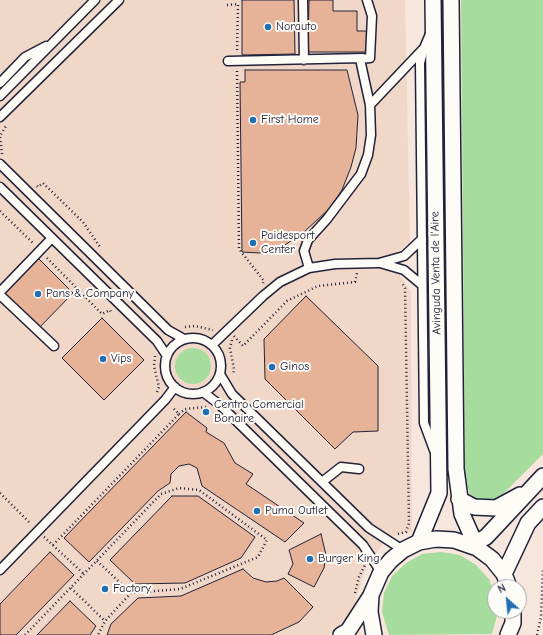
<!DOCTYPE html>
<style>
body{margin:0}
#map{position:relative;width:543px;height:635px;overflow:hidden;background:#f6e6db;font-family:"Comic Neue",sans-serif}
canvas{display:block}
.north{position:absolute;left:487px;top:579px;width:40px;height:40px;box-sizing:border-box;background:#fdfcf7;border:1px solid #a5a5ac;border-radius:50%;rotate:333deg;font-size:11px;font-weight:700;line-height:16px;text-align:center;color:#22223b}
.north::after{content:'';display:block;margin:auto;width:14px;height:18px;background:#1f6fb2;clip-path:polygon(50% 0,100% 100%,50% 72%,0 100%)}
</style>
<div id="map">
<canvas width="543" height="635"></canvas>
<div class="north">N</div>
</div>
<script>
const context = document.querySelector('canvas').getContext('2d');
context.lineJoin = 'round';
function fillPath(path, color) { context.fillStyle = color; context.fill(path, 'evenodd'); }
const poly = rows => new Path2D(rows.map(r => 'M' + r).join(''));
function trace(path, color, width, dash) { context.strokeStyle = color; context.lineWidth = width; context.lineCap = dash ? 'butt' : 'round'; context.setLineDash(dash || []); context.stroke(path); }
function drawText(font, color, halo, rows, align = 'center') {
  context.font = font + ' "Comic Neue",sans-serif'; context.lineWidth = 4; context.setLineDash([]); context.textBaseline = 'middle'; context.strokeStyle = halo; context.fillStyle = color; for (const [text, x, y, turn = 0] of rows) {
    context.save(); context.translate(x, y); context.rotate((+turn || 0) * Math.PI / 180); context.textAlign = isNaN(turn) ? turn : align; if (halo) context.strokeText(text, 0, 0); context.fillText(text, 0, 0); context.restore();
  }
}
fillPath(poly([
 [0,0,405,0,410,242,397,252,399,273,411,292,412,532,388,537,367,565,353,609,334,632,327,635,0,635]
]), '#f1d7c7');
fillPath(poly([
 [461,0,543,0,543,454,497,500,480,501,470,494,465,481],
 '175 366a18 18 0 1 1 36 0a18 18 0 1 1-36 0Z',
 [441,552,460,555,476,565,489,579,495,595,495,611,497,611,497,616,492,634,389,635,382,612,384,593,392,576,406,563,422,554]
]), '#a7dc9f');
const building = poly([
 [242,0,294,0,295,54,242,55,242,0],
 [309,0,333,0,333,11,357,11,357,31,369,31,369,52,308,52,309,0],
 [245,70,347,70,358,115,356,148,351,167,342,190,329,209,304,232,285,245,260,253,242,252,240,82,245,82,245,70],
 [38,258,73,293,38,329,2,295,38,258],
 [306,296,378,366,378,431,353,432,335,449,265,379,264,339,306,296],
 [102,318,144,360,104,400,62,358,102,318],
 [186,412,207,428,206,432,224,443,235,463,253,474,246,484,304,523,285,542,202,486,197,468,189,464,179,466,171,474,170,483,158,491,89,562,64,538,186,412],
 [172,496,198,496,255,537,241,558,185,583,135,584,110,560,172,496],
 [321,534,326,555,324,568,314,587,288,574,293,564,289,550,321,534],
 [50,552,74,575,16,635,0,635,0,604,50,552],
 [243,569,253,578,266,582,277,581,284,578,313,607,299,622,271,635,107,635,111,624,138,598,181,596,243,569],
 [70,601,96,626,90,635,37,635,70,601]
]);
fillPath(building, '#e6b399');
trace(building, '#22223b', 1);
const service = poly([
 [303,0,304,60],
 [367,0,372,16,370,58],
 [430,34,424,48,420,63,424,423,434,450],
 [228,61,363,58],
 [0,83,25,57,46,46],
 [0,96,95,0],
 [370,105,423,49],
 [0,117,119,0],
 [0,164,168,330,184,339],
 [0,187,157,341,167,356],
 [380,263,404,270,422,285],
 [309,268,304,251,308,240,327,219,361,174,368,155,371,135,370,105,360,59,370,58],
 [0,292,52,238],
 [0,295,54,346],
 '165 366a28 28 0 1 1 56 0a28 28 0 1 1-56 0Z',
 [212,345,263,296,280,282,309,268,335,264,379,263,404,256,422,239],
 [220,374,232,394,369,528,403,550],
 [203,392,220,405,363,545,381,572],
 [322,482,341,467,359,469],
 [0,570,165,400,175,387]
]);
const minor = poly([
 [451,0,456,469,462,514,477,548],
 [459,499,474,507,496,508,520,495],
 [419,542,439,493,433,0],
 [471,545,486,537,543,476],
 [504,574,528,523,543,507],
 [341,635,348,631,370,597],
 [374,635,370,612,371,595,381,572,391,560,403,550,419,542,436,539,454,540,477,548,492,559,504,574,509,587],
 [508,635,513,623,513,611]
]);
trace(service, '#22223b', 11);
trace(minor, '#22223b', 18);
trace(poly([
 [227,5,238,4,237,52],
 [237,71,239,249,264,281,263,283],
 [2,154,0,136,6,126],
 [37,186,38,187,43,183,83,222,100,247],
 [0,211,34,244],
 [47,258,102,314,110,310,111,312],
 [185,327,195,326,213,330],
 [234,336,243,346,287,301,318,286,355,282,357,273],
 [232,340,230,348,234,369,233,375],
 [155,356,154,366,159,387,157,392],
 [179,414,185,409,206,407],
 [0,493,31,524],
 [398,534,406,532,409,523,405,288,402,283],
 [44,537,84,574],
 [53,545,179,414,172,407],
 [97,561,131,593],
 [71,588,105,621],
 [355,593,359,577,365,565],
 [25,635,161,494,179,488,199,490,267,540,258,557,180,589,131,593,105,621,98,635],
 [537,635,541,617,543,570]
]), '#22223b', 2.5, [1, 3]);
trace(service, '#fdfcf7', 8);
trace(minor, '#fdfcf7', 15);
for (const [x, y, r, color] of [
 [268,27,4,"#1f6fb2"],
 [253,120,4,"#1f6fb2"],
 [253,243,4,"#1f6fb2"],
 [38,294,4,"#1f6fb2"],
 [103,359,4,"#1f6fb2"],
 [272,367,4,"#1f6fb2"],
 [206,412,4,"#1f6fb2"],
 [257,511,4,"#1f6fb2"],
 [310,559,4,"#1f6fb2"],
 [105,589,4,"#1f6fb2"]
]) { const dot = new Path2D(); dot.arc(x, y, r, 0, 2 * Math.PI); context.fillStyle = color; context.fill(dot); trace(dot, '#fdfcf7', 1.5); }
drawText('12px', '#22223b', '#fdfcf7', [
 ["Norauto",276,27],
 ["First Home",261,120],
 ["Paidesport",261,236],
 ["Center",261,250],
 ["Pans & Company",46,294],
 ["Vips",111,359],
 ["Ginos",280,367],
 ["Centro Comercial",214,405],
 ["Bonaire",214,419],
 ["Puma Outlet",265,511],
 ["Burger King",318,559],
 ["Factory",113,589]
], 'left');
drawText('12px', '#22223b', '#fdfcf7', [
 ["Avinguda Venta de l'Aire",436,273,-91]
]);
</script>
